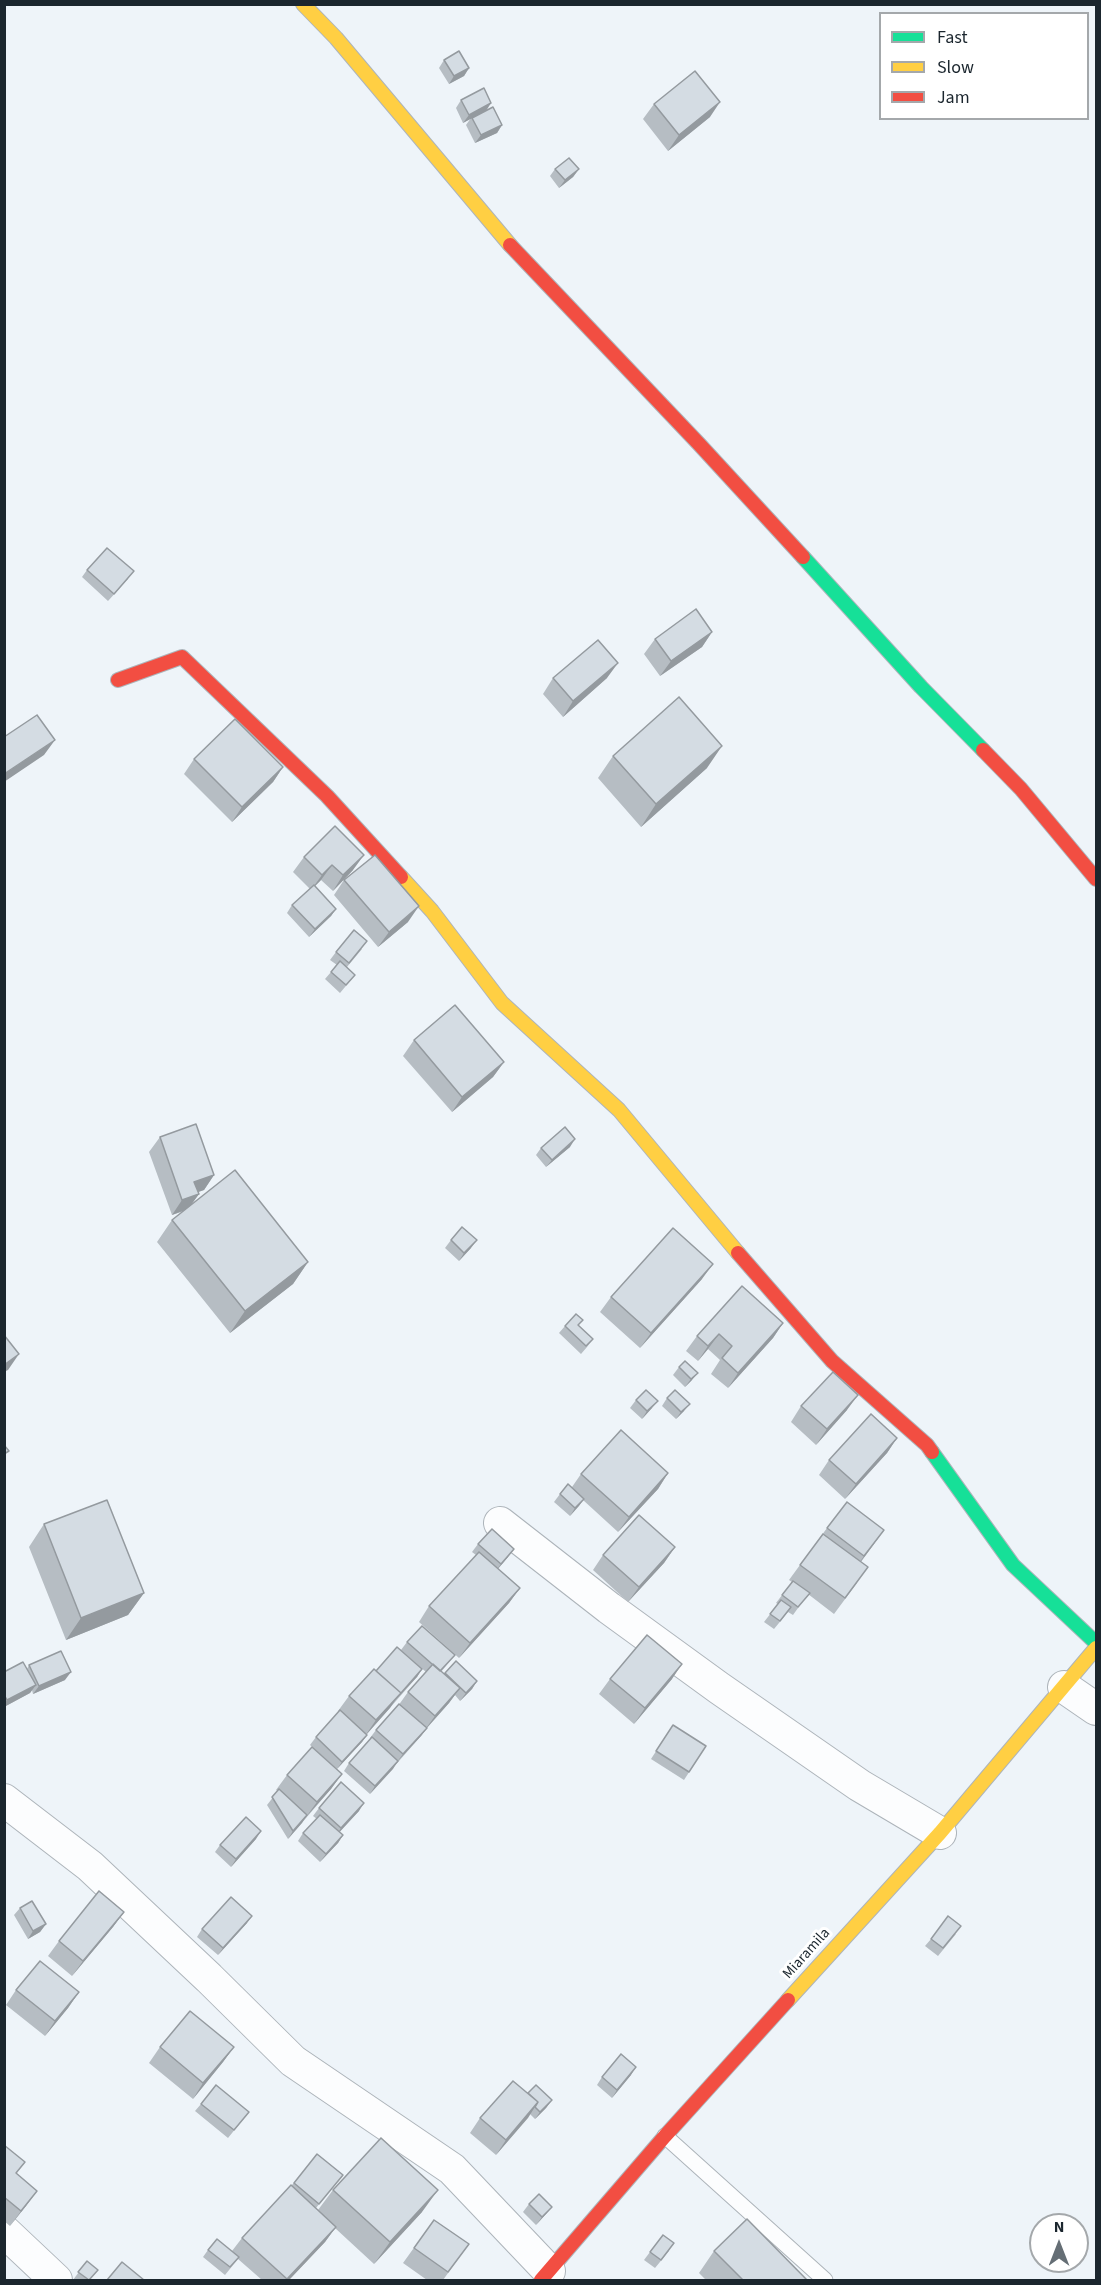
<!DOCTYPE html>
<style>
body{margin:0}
#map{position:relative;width:1101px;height:2285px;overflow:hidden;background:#eef4f9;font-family:"Source Sans 3",sans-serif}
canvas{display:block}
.frame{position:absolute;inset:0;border:6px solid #1b262e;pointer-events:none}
.legend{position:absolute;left:879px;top:12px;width:210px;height:108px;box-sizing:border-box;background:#fff;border:2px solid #a4a8ab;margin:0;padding:8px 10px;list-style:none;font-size:18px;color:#1b262e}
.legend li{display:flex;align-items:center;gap:12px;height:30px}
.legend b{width:30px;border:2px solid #a4a8ab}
.north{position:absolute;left:1029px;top:2213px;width:60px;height:60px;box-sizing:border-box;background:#fff;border:2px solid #a4a8ab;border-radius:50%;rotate:0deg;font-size:16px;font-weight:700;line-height:24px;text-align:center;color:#1b262e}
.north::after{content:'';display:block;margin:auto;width:21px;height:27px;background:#656e75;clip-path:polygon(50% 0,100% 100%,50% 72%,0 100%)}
</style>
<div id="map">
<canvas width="1101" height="2285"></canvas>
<div class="frame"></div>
<ul class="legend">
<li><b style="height:8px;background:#16e098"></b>Fast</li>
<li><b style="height:8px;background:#ffcf43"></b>Slow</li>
<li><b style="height:8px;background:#f24e42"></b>Jam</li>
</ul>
<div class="north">N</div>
</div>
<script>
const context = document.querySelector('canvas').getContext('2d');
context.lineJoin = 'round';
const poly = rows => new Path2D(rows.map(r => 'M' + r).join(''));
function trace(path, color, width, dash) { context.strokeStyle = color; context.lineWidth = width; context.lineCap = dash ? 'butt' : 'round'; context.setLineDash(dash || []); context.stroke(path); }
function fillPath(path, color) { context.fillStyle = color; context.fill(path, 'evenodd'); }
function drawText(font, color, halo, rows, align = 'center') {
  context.font = font + ' "Source Sans 3",sans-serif'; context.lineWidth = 6; context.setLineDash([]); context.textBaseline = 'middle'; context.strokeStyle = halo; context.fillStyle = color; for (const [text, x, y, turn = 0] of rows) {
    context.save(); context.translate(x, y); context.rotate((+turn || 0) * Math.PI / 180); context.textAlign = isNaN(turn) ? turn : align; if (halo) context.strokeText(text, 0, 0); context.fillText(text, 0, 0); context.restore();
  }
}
const lane = poly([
 [665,2136,825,2280]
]);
const street = poly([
 [500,1523,609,1608,719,1688,859,1785,940,1833],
 [1064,1687,1096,1709],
 [4,1800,90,1866,209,1978,293,2061,452,2169,549,2271],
 [4,2231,56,2280]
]);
const fast = poly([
 [803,557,921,687,983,750],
 [932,1452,1013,1565,1096,1643]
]);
const slow = poly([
 [303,4,336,38,510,245],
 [401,877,432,911,502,1003,619,1110,738,1253],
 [788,2000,940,1833,1096,1648]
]);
const jam = poly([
 [510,245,699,444,803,557],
 [118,680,182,657,327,796,401,877],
 [983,750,1021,789,1096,879],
 [738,1253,832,1361,927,1445,932,1452],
 [541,2280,665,2136,788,2000]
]);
trace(lane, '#adb4ba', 17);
trace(street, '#adb4ba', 34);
trace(fast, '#adb4ba', 16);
trace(slow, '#adb4ba', 16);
trace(jam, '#adb4ba', 16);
trace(lane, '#fcfdfe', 15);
trace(street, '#fcfdfe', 32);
trace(fast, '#16e098', 14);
trace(slow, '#ffcf43', 14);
trace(jam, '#f24e42', 14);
fillPath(poly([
 [444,60,469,68,464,76,449,84,439,68],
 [461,100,502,125,497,133,475,143,466,125,471,118,463,123,456,108],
 [654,104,710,117,668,151,643,119],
 [555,169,579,169,573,177,559,188,550,176],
 [87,570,128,579,108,601,82,577],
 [712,632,702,647,660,676,644,654,655,639],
 [553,678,607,678,563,717,543,694],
 [613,756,707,768,641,827,598,778],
 [194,759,283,767,273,782,232,822,184,774],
 [304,857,353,870,333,891,321,880,315,886,336,909,331,916,309,937,287,913,292,905,310,889,293,872],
 [344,880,408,922,378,947,334,895],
 [362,949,347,967,355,975,340,993,325,979,337,965,330,960,336,952],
 [414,1040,504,1062,493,1077,452,1112,403,1056],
 [160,1137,214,1175,204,1190,198,1192,199,1194,191,1205,308,1262,293,1284,230,1333,157,1242,172,1220,184,1211,172,1215,149,1152],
 [570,1147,546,1167,536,1155,541,1148],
 [451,1240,471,1248,459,1261,445,1248],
 [702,1279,640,1348,600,1312,611,1297],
 [783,1323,773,1338,728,1388,711,1374,720,1360,708,1349,698,1361,686,1351,697,1336],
 [565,1326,579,1326,593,1339,587,1347,581,1354,559,1333],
 [679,1367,692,1380,685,1387,673,1375],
 [667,1398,684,1411,676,1419,662,1406],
 [636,1400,652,1408,642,1419,630,1408],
 [801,1406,847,1410,816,1445,791,1422],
 [897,1438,887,1453,845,1499,819,1475,829,1460],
 [668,1473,658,1489,618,1532,583,1500,570,1516,554,1502,560,1494,572,1487,581,1474],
 [44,1524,144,1593,128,1615,66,1640,29,1547],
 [827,1528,884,1530,861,1562,857,1583,834,1614,808,1594,793,1615,788,1612,774,1629,764,1622,778,1604,776,1603,792,1582,789,1580],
 [478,1544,508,1557,498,1569,520,1588,509,1603,459,1658,419,1622,429,1606,476,1555,472,1552],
 [675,1547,664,1563,628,1602,593,1570,603,1555],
 [407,1642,455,1655,441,1672,444,1674,456,1661,477,1681,472,1689,460,1701,455,1695,449,1703,427,1728,421,1736,370,1794,344,1771,349,1763,371,1739,370,1738,376,1730,398,1706,408,1692,426,1672,401,1650],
 [29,1665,65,1680,33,1694,32,1690,30,1693,4,1707,4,1672,27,1669],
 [422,1669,417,1677,367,1734,367,1735,362,1742,337,1769,310,1745,316,1737,339,1712,338,1711,349,1696,376,1671],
 [610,1679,672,1679,634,1724,599,1694],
 [673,1725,706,1746,684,1780,651,1759],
 [342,1774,331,1789,288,1839,267,1805,278,1791,276,1790,287,1775],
 [319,1808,359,1811,339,1832,343,1835,338,1843,320,1862,298,1841,303,1833,317,1819,313,1816],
 [256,1839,231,1867,215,1852,220,1845],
 [20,1908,46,1924,40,1932,28,1939,14,1915],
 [124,1912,113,1927,72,1976,48,1956,59,1941],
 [247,1923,218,1955,197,1937,202,1929],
 [956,1934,938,1956,925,1946,931,1939],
 [16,1990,79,1992,68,2008,45,2036,6,2005],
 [160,2047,234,2047,223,2062,193,2099,149,2063],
 [631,2075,612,2098,597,2085,602,2077],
 [552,2100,546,2108,535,2119,530,2114,496,2155,470,2133,480,2118],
 [201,2104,249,2112,228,2138,195,2111],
 [4,2145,16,2174,37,2191,10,2226,4,2221],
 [317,2154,343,2175,316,2208,318,2210,333,2190,422,2212,374,2264,335,2228,325,2242,289,2280,262,2280,238,2259,225,2275,203,2257,208,2250,232,2251,242,2238,292,2185],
 [529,2204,552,2207,546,2214,536,2225,523,2212],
 [434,2220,469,2244,443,2280,427,2280,403,2263],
 [669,2251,655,2268,644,2260,650,2252],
 [714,2251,807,2280,706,2280,699,2273],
 [87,2261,90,2280,73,2280]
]), '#b6bdc3');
fillPath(poly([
 [469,68,464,76,449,84,454,76],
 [720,102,710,117,668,151,679,135],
 [491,103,486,111,463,123,469,115],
 [502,125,497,133,475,143,481,135],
 [579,169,573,177,559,188,565,180],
 [712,632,702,647,660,676,671,661],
 [618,663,607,678,563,717,573,701],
 [55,740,44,755,4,782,4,774],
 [722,746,707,768,641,827,656,804],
 [283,767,273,782,232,822,242,807],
 [364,855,353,870,333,891,343,875],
 [332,865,321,880,311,890,322,875],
 [419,906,408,922,378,947,389,932],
 [336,909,331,916,309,937,315,929],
 [504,1062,493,1077,452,1112,462,1097],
 [575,1139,570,1147,546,1167,552,1160],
 [214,1175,204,1190,184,1197,194,1182],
 [199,1194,188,1209,172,1215,182,1200],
 [477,1240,471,1248,459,1261,464,1253],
 [308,1262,293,1284,230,1333,245,1311],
 [713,1264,702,1279,640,1348,651,1333],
 [783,1323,773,1338,728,1388,738,1373],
 [719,1334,708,1349,698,1361,708,1346],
 [19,1354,8,1370,4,1372,4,1365],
 [698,1373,692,1380,685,1387,691,1379],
 [858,1395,847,1410,816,1445,827,1429],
 [658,1401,652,1408,642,1419,647,1411],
 [690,1404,684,1411,676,1419,681,1412],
 [897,1438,887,1453,845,1499,856,1484],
 [668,1473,658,1489,618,1532,629,1517],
 [584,1499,579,1506,570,1516,575,1508],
 [884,1530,873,1545,853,1572,864,1556],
 [675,1547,664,1563,628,1602,639,1587],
 [514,1549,508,1557,495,1572,501,1564],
 [520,1588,509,1603,459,1658,470,1643],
 [144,1593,128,1615,66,1640,81,1618],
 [682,1664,672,1679,634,1724,645,1708],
 [422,1669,417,1677,396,1699,390,1708,365,1736,376,1720],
 [71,1672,65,1680,33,1694,39,1686],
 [477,1681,472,1689,460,1701,466,1693],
 [36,1685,30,1693,4,1707,4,1704,7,1700],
 [460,1688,449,1703,424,1731,435,1716],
 [427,1728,421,1736,397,1762,403,1754],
 [367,1735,362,1742,337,1769,342,1762],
 [398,1761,393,1769,370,1794,375,1786],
 [342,1774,331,1789,306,1817,317,1802],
 [364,1803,359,1811,336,1836,341,1828],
 [307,1815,302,1823,288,1839,293,1831],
 [261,1831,256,1839,231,1867,236,1859],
 [343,1835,338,1843,320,1862,326,1854],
 [124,1912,113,1927,72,1976,83,1961],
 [252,1916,247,1923,218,1955,223,1948],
 [46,1924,40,1932,28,1939,33,1931],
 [79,1992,68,2008,45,2036,55,2021],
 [234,2047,223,2062,193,2099,203,2083],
 [636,2067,631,2075,612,2098,617,2090],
 [552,2100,546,2108,535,2119,540,2112],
 [538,2102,528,2118,496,2155,506,2140],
 [438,2190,422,2212,374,2264,390,2242],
 [37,2191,26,2206,10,2226,21,2211],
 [552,2207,546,2214,536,2225,542,2217],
 [336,2227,325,2242,289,2280,286,2280]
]), '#949a9f');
const building = poly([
 [459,51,469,68,454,76,444,60,459,51],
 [695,71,720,102,679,135,654,104,695,71],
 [484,88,491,103,469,115,461,100,484,88],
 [493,107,502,125,481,135,472,118,493,107],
 [569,158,579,169,565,180,555,169,569,158],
 [107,548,134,571,114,594,87,570,107,548],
 [696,609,712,632,671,661,655,639,696,609],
 [598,640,618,663,573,701,553,678,598,640],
 [679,697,722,746,656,804,613,756,679,697],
 [37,715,55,740,4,774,4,737,37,715],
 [235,719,283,767,242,807,194,759,235,719],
 [335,826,364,855,343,875,332,865,322,875,304,857,335,826],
 [375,855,419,906,389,932,344,880,375,855],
 [314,885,336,909,315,929,292,905,314,885],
 [354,930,367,941,349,963,336,952,354,930],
 [340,961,355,975,346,985,331,972,340,961],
 [455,1005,504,1062,462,1097,414,1040,455,1005],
 [196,1124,214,1175,194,1182,199,1194,182,1200,160,1137,196,1124],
 [565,1127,575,1139,552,1160,541,1148,565,1127],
 [235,1170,308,1262,245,1311,172,1220,235,1170],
 [462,1227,477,1240,464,1253,451,1240,462,1227],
 [673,1228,713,1264,651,1333,611,1297,673,1228],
 [742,1286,783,1323,738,1373,722,1358,732,1346,719,1334,708,1346,697,1336,742,1286],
 [576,1314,583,1320,578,1325,593,1339,586,1346,565,1326,576,1314],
 [4,1335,19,1354,4,1365,4,1335],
 [685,1361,698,1373,691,1379,679,1367,685,1361],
 [833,1372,858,1395,827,1429,801,1406,833,1372],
 [646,1390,658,1401,647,1411,636,1400,646,1390],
 [675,1390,690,1404,681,1412,667,1398,675,1390],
 [871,1414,897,1438,856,1484,829,1460,871,1414],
 [621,1430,668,1473,629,1517,581,1474,621,1430],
 [4,1445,9,1451,4,1454,4,1445],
 [568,1484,584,1499,575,1508,560,1494,568,1484],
 [107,1500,144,1593,81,1618,44,1524,107,1500],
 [847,1502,884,1530,864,1556,827,1528,847,1502],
 [639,1515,675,1547,639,1587,603,1555,639,1515],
 [492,1529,514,1549,501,1564,478,1544,492,1529],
 [823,1534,868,1567,845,1598,800,1565,823,1534],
 [479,1552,520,1588,470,1643,429,1606,479,1552],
 [793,1581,810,1593,798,1607,782,1595,793,1581],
 [781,1600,791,1607,780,1621,770,1614,781,1600],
 [422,1626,455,1655,440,1671,407,1642,422,1626],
 [647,1635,682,1664,645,1708,610,1679,647,1635],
 [397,1647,422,1669,401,1693,376,1671,397,1647],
 [61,1651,71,1672,39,1686,29,1665,61,1651],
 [456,1661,477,1681,466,1693,445,1673,456,1661],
 [23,1662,36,1685,7,1700,4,1695,4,1672,23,1662],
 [433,1664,460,1688,435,1716,408,1692,433,1664],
 [374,1669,401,1693,376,1720,349,1696,374,1669],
 [399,1704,427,1728,403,1754,376,1730,399,1704],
 [340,1710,367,1735,342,1762,316,1737,340,1710],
 [673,1725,706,1746,689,1772,656,1751,673,1725],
 [372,1737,398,1761,375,1786,349,1763,372,1737],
 [312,1747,342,1774,317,1802,287,1775,312,1747],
 [341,1782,364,1803,341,1828,319,1808,341,1782],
 [279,1789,307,1815,293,1831,272,1797,279,1789],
 [320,1815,343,1835,326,1854,303,1833,320,1815],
 [246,1817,261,1831,236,1859,220,1845,246,1817],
 [99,1891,124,1912,83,1961,59,1941,99,1891],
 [231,1897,252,1916,223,1948,202,1929,231,1897],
 [32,1901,46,1924,33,1931,20,1908,32,1901],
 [948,1916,961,1926,943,1948,931,1939,948,1916],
 [40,1961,79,1992,55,2021,16,1990,40,1961],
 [190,2011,234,2047,203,2083,160,2047,190,2011],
 [621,2054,636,2067,617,2090,602,2077,621,2054],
 [513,2081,538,2102,506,2140,480,2118,513,2081],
 [216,2085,249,2112,234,2130,201,2104,216,2085],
 [536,2085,552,2100,540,2112,535,2107,538,2102,528,2093,536,2085],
 [381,2138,438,2190,390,2242,333,2190,381,2138],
 [4,2145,25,2162,16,2173,37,2191,21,2211,4,2197,4,2145],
 [317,2154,343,2175,319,2204,294,2183,317,2154],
 [291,2185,336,2227,287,2279,242,2238,291,2185],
 [539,2194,552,2207,542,2217,529,2204,539,2194],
 [747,2219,807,2280,743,2280,714,2251,747,2219],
 [434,2220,469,2244,448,2272,414,2248,434,2220],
 [663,2235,674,2243,661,2260,650,2252,663,2235],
 [217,2239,239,2257,230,2267,208,2250,217,2239],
 [87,2261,98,2270,89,2280,78,2272,87,2261],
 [122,2262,144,2280,107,2280,122,2262]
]);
fillPath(building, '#d4dce3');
trace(building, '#949a9f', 1.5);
drawText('15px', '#1b262e', '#fff', [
 ["Miaramila",807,1954,-48]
]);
</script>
